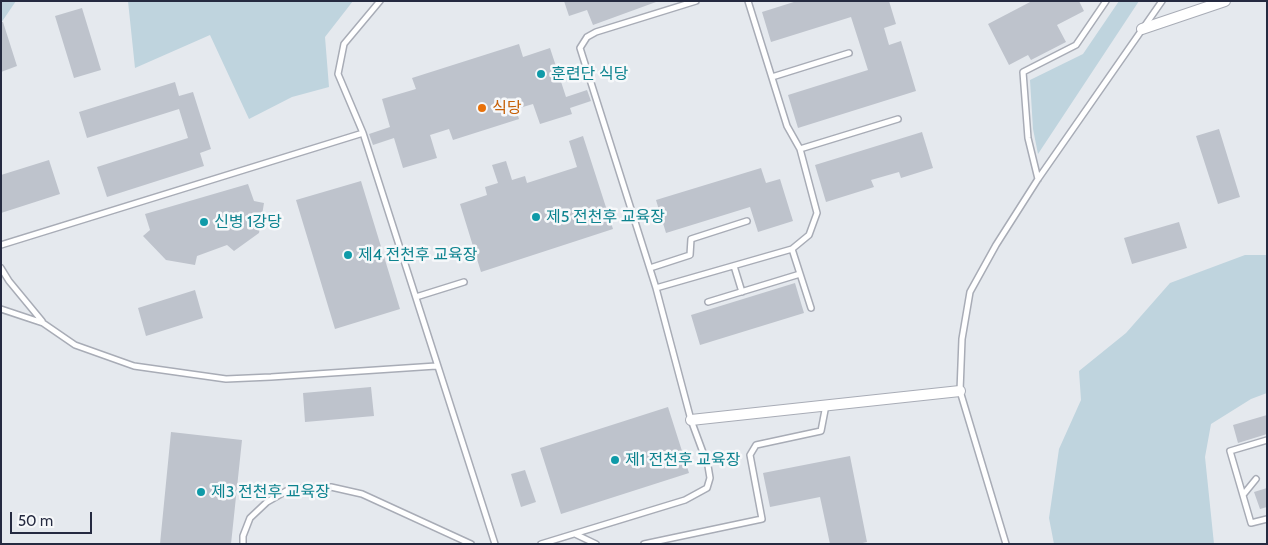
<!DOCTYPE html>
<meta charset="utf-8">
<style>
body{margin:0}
#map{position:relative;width:1268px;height:545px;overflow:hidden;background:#e5e9ee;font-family:Cabin,sans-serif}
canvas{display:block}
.frame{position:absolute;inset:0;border:2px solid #252a40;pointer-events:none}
.scale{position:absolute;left:10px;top:512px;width:82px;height:22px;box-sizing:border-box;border:2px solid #252a40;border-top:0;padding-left:6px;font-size:15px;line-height:18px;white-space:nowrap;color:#252a40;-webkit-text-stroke:4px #f6f8fa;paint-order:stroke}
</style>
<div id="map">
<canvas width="1268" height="545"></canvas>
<div class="frame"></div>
<div class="scale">50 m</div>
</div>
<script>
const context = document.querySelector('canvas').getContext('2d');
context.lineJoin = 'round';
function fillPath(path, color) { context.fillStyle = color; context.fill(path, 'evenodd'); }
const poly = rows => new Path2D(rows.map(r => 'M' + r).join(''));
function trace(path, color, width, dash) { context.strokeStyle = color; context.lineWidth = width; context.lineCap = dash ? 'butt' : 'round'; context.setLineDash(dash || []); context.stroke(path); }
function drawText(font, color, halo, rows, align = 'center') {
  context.font = font + ' Cabin,"Noto Sans KR",sans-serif'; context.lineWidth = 5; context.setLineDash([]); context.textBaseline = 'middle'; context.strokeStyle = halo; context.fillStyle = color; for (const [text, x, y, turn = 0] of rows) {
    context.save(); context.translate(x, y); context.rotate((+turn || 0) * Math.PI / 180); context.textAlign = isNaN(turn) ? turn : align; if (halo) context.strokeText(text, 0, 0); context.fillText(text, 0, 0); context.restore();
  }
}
fillPath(poly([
 [1,1,16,1,1,23],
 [128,1,353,1,325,37,329,87,292,97,249,119,210,35,135,68],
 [1119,1,1139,1,1038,154,1033,129,1030,80,1083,54],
 [1245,255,1267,255,1267,393,1251,399,1211,424,1205,457,1214,544,1054,544,1049,518,1059,449,1081,400,1079,371,1126,333,1170,283]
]), '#bfd4de');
fillPath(poly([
 [564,1,655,1,656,2,593,25,587,10,569,16],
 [797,1,889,1,896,24,884,28,889,45,901,41,916,91,798,128,788,95,868,70,851,17,771,42,762,12],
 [1032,1,1079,1,1084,11,1057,25,1066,42,1031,60,1028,55,1009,65,988,24],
 [82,8,101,70,74,78,55,16],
 [1,22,3,22,17,66,1,72],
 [519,44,523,57,550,48,566,97,587,90,591,101,570,108,572,114,540,124,533,104,516,109,519,119,453,140,449,129,430,135,437,158,403,168,394,138,373,145,369,134,390,127,382,99,416,89,412,78],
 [175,82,179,96,193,92,211,149,200,153,204,166,107,197,97,167,188,138,179,109,87,138,79,112],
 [1219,129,1240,197,1218,204,1196,136],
 [922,132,933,168,901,178,899,172,871,180,874,187,826,202,815,165],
 [583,136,613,229,481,272,460,204,487,195,485,187,498,183,492,165,506,161,512,180,525,176,527,183,577,167,569,141],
 [49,160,60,194,1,213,1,175],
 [761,168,766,183,780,179,793,221,758,232,750,207,666,233,656,200],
 [361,181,400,309,335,329,296,200],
 [248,184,254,201,264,203,259,233,234,251,227,245,197,256,195,265,166,260,143,236,150,230,145,214],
 [1179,222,1187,248,1132,264,1124,238],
 [795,283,804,313,700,345,691,315],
 [195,290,203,318,146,336,138,308],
 [371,387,374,416,305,422,303,393],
 [668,407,689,473,561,514,540,448],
 [1267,415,1267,434,1238,443,1233,425],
 [171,432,242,440,231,544,160,544],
 [850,456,867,542,858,544,830,544,820,497,770,507,763,473],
 [525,470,536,502,521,507,511,474],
 [1267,488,1267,507,1260,509,1254,492]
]), '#bec3cc');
const service = poly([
 [380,1,344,44,338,74,363,133,495,544],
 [748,1,787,126,800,149],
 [772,77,849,53],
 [1038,179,1028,138,1023,72,1076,45,1106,1],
 [1,245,363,133],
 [792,249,811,308],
 [734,266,742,292],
 [1,268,9,281,42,321],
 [650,268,690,255,691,239,747,221],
 [656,288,792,249,809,235,817,213,800,149,898,119],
 [416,297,464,282],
 [708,302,800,274],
 [1,309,43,323,75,345,134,366,226,379,271,377,436,366],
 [1267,440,1230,451,1251,523,1267,519],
 [1243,495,1256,479],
 [575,534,596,544],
 [243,544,243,536,250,518,267,502,288,490,308,487,331,487,362,494,471,544],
 [541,544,685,500,707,488,710,478,708,466,691,420,656,288,580,48,587,37,596,32,696,1],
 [644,544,762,519,750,455,756,445,821,431,826,405],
 [1006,544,960,391,962,339,970,292,996,245,1038,179,1162,1]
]);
const minor = poly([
 [1142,29,1225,1],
 [691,420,960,391]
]);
trace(service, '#a8acb6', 8);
trace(minor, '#a8acb6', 12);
trace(service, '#fff', 5);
trace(minor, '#fff', 10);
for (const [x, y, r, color] of [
 [541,74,5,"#0f9aa8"],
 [482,108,5,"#e8710a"],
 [536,217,5,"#0f9aa8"],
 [204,222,5,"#0f9aa8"],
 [348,255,5,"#0f9aa8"],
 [615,460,5,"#0f9aa8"],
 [201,492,5,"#0f9aa8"]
]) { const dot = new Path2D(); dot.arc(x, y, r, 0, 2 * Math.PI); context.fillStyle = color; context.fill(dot); trace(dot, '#f6f8fa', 2); }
drawText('16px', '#0d838f', '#f6f8fa', [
 ["훈련단 식당",551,74],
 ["제5 전천후 교육장",546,217],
 ["신병 1강당",214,222],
 ["제4 전천후 교육장",358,255],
 ["제1 전천후 교육장",625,460],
 ["제3 전천후 교육장",211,492]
], 'left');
drawText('16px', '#c56008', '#f6f8fa', [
 ["식당",492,108]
], 'left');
</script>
